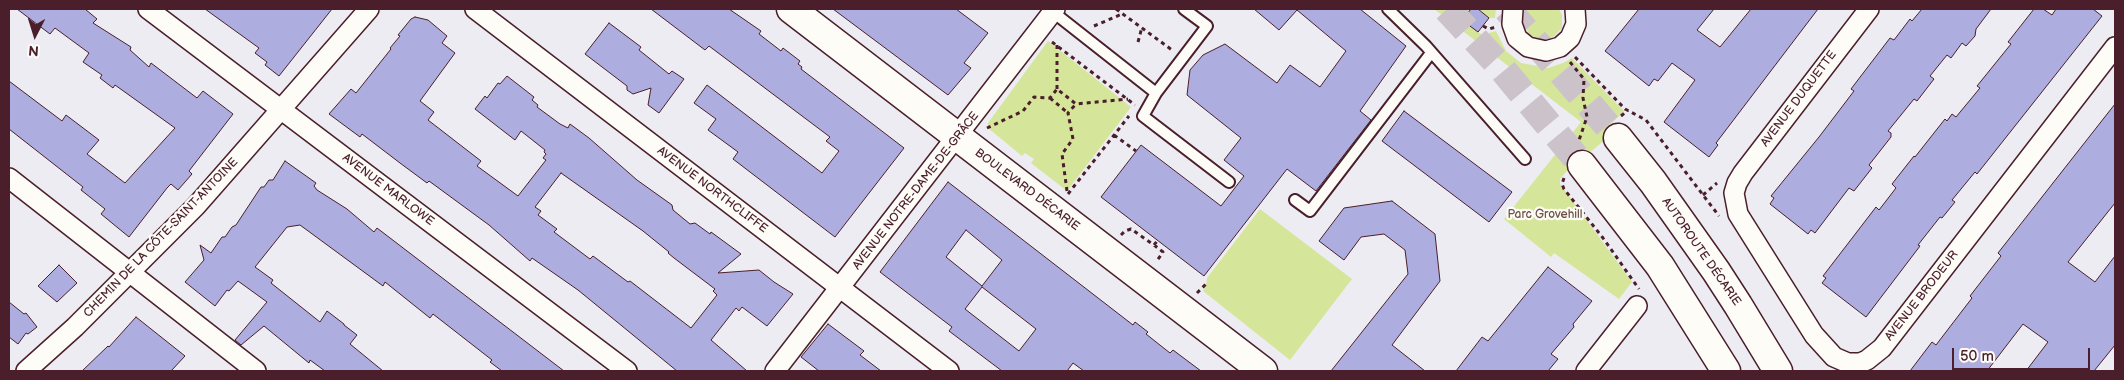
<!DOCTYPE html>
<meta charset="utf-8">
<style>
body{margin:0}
#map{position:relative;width:2124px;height:380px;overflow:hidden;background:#edecf2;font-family:"Balsamiq Sans",sans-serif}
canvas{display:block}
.frame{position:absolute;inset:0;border:10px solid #4a1f2b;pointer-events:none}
.north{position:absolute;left:10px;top:10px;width:50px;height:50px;-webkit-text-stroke:4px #fdfcf7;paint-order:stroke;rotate:185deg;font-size:14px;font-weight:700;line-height:20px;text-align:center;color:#4a1f2b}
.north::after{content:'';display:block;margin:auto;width:18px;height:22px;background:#4a1f2b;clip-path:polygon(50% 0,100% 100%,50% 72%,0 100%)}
.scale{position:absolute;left:1952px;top:348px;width:138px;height:22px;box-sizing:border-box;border:2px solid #4a1f2b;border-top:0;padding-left:6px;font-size:15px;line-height:18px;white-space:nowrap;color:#4a1f2b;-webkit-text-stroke:4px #fdfcf7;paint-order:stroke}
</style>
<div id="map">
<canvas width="2124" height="380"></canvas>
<div class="frame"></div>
<div class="north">N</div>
<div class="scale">50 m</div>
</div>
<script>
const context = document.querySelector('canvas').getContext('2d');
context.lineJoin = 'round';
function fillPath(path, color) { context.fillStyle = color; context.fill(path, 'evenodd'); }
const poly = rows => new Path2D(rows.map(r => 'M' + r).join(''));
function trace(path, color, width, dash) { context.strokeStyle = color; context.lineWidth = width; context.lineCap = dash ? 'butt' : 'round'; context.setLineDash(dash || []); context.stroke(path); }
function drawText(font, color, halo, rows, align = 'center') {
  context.font = font + ' "Balsamiq Sans",sans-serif'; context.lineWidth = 4.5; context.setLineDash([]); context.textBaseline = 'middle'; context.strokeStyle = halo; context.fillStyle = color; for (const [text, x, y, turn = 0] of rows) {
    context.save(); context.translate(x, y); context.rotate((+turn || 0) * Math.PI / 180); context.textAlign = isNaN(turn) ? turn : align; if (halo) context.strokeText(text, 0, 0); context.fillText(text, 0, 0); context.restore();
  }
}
fillPath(poly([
 [1434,9,1471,9,1463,20,1482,35,1496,31,1506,51,1521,63,1548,68,1563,63,1572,58,1624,111,1611,124,1612,134,1565,173,1560,179,1560,184,1632,282,1619,299,1554,253,1551,257,1504,219,1581,122],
 [1478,9,1496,9,1495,18,1489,18],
 [1527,9,1559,9,1562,15,1562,28,1553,37,1546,40,1534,37,1529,34,1523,22],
 [1048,41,1131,107,1067,191,1031,163,1034,159,1025,153,1022,156,988,128,988,123],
 [1260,209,1352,279,1290,360,1203,291,1206,286,1207,278]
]), '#d5e69a');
const building = poly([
 [17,9,85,9,97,19,93,23,131,47,130,50,149,67,151,63,197,98,203,91,233,114,189,171,192,174,178,190,171,184,167,188,129,237,101,214,105,209,81,190,83,187,9,129,9,81,62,121,66,115,99,140,87,154,125,183,175,128,115,85,113,88,100,78,102,75,83,62,89,53,55,28,50,34,17,9],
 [205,9,332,9,279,76,265,65,267,62,255,53,259,48,205,9],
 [651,9,729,9,761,31,759,34,781,51,783,48,800,61,798,64,802,67,801,69,904,148,835,237,733,159,738,152,708,130,716,119,694,103,707,85,822,173,839,151,826,141,830,137,709,46,705,50,651,9],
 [833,9,956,9,988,33,964,63,971,68,948,95,833,9],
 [1254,9,1360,9,1406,46,1360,111,1371,120,1316,191,1287,169,1204,276,1101,197,1141,145,1221,206,1244,176,1224,160,1241,138,1187,95,1190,70,1203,55,1225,44,1277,83,1290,65,1320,87,1346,51,1297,10,1279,30,1254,9],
 [1471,9,1478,9,1489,18,1478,32,1462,20,1471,9],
 [1639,9,1714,9,1697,30,1720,47,1751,9,1818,9,1716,143,1718,145,1709,157,1664,122,1695,80,1672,63,1658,81,1654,79,1649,86,1605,51,1639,9],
 [1922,9,1991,9,1976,29,1975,36,1966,46,1962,43,1951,58,1947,55,1930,76,1934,79,1917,101,1914,99,1888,131,1891,133,1891,137,1869,165,1872,168,1854,191,1849,188,1815,233,1811,230,1808,234,1770,204,1774,198,1771,196,1819,137,1854,91,1851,89,1890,38,1894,40,1910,19,1912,21,1922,9],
 [2034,9,2043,9,2052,15,2056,9,2093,9,2102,16,1977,174,1975,172,1952,200,1955,202,1942,218,1940,217,1918,245,1920,246,1866,317,1822,283,1826,278,1823,276,1876,207,1879,210,1896,188,1892,184,1914,156,1915,157,1945,119,1947,121,1952,114,1956,117,1980,88,1977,86,2011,44,2008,42,2034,9],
 [415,17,428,20,447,36,442,43,455,53,420,101,434,112,428,120,481,161,477,166,518,196,546,160,543,158,546,154,544,152,545,150,521,131,515,140,475,109,485,96,487,98,498,83,500,84,507,76,534,97,532,100,538,105,537,107,560,124,568,128,570,124,589,138,637,180,672,205,673,210,690,224,695,223,710,234,711,232,741,254,718,273,759,270,774,282,793,294,767,326,742,307,739,311,736,308,711,340,747,371,677,371,578,290,532,258,530,261,489,225,429,181,427,183,400,163,362,134,360,137,329,114,351,89,356,93,391,49,390,48,400,36,398,35,411,19,415,17],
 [561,173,643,231,669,252,668,253,674,258,715,289,713,291,717,295,691,328,630,281,628,282,593,256,590,259,554,232,557,229,538,215,541,211,535,207,561,173],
 [609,23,641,47,639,50,669,74,672,71,684,79,659,113,648,105,651,88,633,94,627,90,627,86,585,54,609,23],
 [2115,104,2115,203,2068,262,2095,282,2115,256,2115,345,2094,371,2026,371,2048,342,2023,324,1987,371,1910,371,1932,342,1936,345,1972,298,1970,296,2001,256,1998,253,2115,104],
 [1404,111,1512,192,1489,222,1382,141,1404,111],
 [285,161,316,183,314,186,317,190,347,209,374,232,377,228,564,371,502,371,490,362,492,360,433,314,430,318,385,282,383,286,300,225,287,227,255,267,273,280,271,283,320,322,327,311,344,324,344,325,357,335,350,344,383,371,325,371,310,360,309,363,264,326,241,345,235,340,267,302,238,281,229,291,227,290,215,306,185,282,204,260,200,245,211,253,222,237,225,237,232,227,236,225,261,187,264,187,269,180,273,180,285,161],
 [948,182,1133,325,1135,322,1148,332,1146,334,1170,353,1173,350,1201,371,1084,371,1073,363,1067,371,1002,371,949,331,952,327,880,272,948,182],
 [966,230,1002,260,982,286,946,257,966,230],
 [982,287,1036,329,1019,351,965,309,982,287],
 [1392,201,1435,234,1440,281,1392,345,1425,371,1331,371,1408,274,1405,250,1384,234,1361,237,1344,260,1319,241,1344,208,1392,201],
 [59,265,77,283,57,302,38,286,59,265],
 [1548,267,1592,301,1573,324,1574,327,1551,354,1558,359,1548,371,1456,371,1482,337,1488,341,1548,267],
 [9,302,24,314,26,313,37,327,28,334,26,333,18,344,9,337,9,302],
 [136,317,185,356,171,371,82,371,108,346,109,347,136,317],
 [828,324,864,351,860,355,881,371,819,371,801,357,828,324]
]);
fillPath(building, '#adaedf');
trace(building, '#4a1f2b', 1);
trace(poly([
 [1447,9,1498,64,1582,165],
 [1507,9,1618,138]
]), '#ccc3ca', 28, [28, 14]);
const lane = poly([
 [1184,9,1207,26,1156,93,1143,116,1229,182],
 [1388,9,1426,46,1525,159],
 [1053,12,1156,93],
 [1295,200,1310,211,1431,53]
]);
const street = poly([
 [148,9,627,371],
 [475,9,949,371],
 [1513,9,1512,24,1517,38,1528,47,1546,51,1560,47,1570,38,1576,24,1575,9],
 [1869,9,1743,173,1737,183,1734,193,1738,214,1814,335,1834,357,1848,363,1860,363,1867,360,1882,348,2115,47],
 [9,178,256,371],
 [26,371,75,327,196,206,369,9],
 [775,371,1055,9],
 [1586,371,1637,306]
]);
const secondary = poly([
 [791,9,1263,371]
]);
const highway = poly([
 [1618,138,1653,182,1716,271,1738,305,1778,371],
 [1582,165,1660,266,1726,371]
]);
trace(lane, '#4a1f2b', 14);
trace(street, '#4a1f2b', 22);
trace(secondary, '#4a1f2b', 31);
trace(highway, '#4a1f2b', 31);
trace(poly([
 [1116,9,1172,50],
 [1094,26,1122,14],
 [1483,26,1489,29,1496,27],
 [1052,42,1135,105],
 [1138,42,1142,27],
 [1575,57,1625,109,1646,120,1719,216],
 [1570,62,1584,79,1583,98,1587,117,1578,143],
 [1057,89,1057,45],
 [1050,98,1068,113],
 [1621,116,1628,110],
 [987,128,1023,111,1034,97,1050,98,1057,89,1076,104,1128,99],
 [1114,135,1136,151],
 [1564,178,1562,184,1564,189,1603,238,1639,289],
 [1067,191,1062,154,1073,139,1068,113,1076,104],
 [1068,194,1129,116],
 [1703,195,1717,183],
 [1121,235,1125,231,1131,229,1154,245,1163,252,1156,262],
 [1154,245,1158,240],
 [1197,293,1207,283]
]), '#4a1f2b', 3, [4, 4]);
trace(lane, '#fdfcf7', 10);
trace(street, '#fdfcf7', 19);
trace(secondary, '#fdfcf7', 28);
trace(highway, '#fdfcf7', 28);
drawText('12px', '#4a1f2b', '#fdfcf7', [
 ["AVENUE DUQUETTE",1799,99,-53],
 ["AVENUE MARLOWE",388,190,37],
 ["AVENUE NORTHCLIFFE",712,190,37],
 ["BOULEVARD DÉCARIE",1027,190,37],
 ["AVENUE NOTRE-DAME-DE-GRÂCE",916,191,-52],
 ["CHEMIN DE LA CÔTE-SAINT-ANTOINE",161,238,-46],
 ["AUTOROUTE DÉCARIE",1701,252,55],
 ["AVENUE BRODEUR",1922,296,-52]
]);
drawText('12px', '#6d5147', '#fdfcf7', [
 ["Parc Grovehill",1545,215]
]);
</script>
